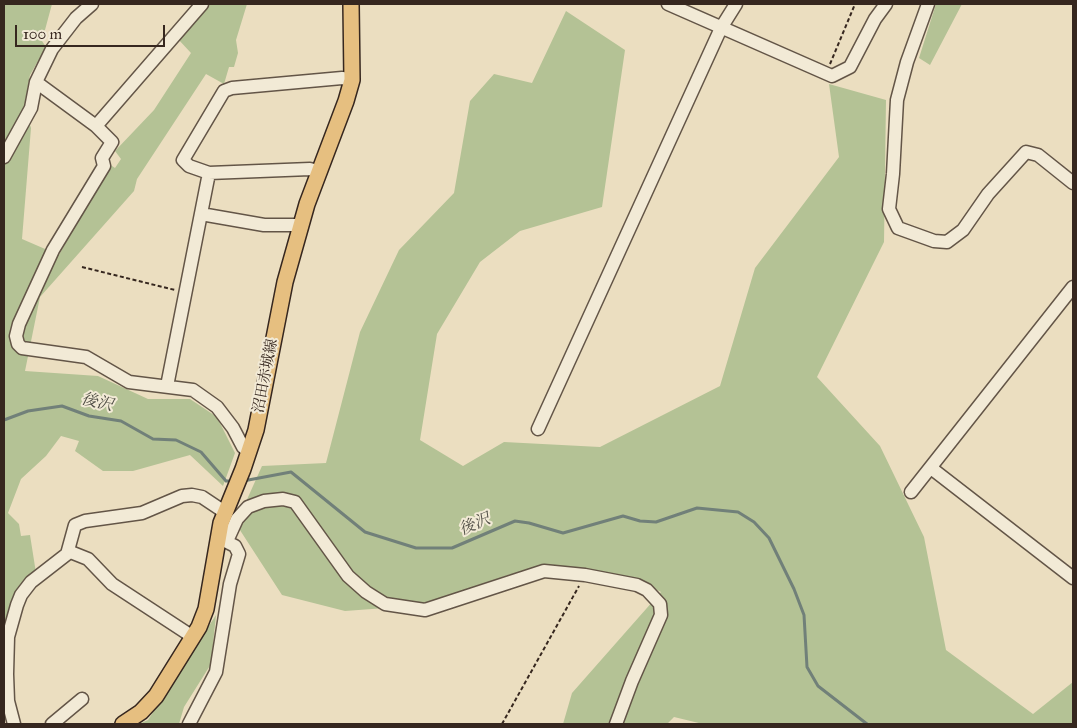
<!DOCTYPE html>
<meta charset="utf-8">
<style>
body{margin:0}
#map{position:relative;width:1077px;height:728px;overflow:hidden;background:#ebdec0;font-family:"IM FELL Great Primer",serif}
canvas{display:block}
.frame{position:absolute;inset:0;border:5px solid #36271f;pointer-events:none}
.scale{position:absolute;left:15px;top:25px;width:150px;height:22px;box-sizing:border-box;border:2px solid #36271f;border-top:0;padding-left:6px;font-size:15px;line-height:18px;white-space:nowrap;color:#36271f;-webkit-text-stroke:4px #f2ead6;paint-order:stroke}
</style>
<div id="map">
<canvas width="1077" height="728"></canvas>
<div class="frame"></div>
<div class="scale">100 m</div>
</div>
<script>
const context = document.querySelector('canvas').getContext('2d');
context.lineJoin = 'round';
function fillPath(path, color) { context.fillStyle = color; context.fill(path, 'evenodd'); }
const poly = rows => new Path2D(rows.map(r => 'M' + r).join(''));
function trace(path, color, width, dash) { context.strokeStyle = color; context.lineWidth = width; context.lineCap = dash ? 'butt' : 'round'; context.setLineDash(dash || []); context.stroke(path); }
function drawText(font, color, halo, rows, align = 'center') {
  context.font = font + ' "IM FELL Great Primer","Noto Serif JP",serif'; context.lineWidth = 4; context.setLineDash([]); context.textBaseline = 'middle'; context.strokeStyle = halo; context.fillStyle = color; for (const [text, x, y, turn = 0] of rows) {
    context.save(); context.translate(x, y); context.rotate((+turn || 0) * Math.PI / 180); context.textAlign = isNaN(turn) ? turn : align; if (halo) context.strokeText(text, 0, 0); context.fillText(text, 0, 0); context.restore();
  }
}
fillPath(poly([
 [4,4,52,4,42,41,46,47,30,75,24,107,31,128,22,239,59,255,109,164,115,168,121,159,115,151,154,110,191,53,177,38,207,4,247,4,236,40,238,53,234,67,229,67,224,84,206,74,137,179,134,191,40,297,25,371,98,376,148,399,190,399,217,417,235,453,223,486,190,455,133,471,103,471,75,451,79,441,61,436,46,456,21,479,8,513,19,524,21,536,30,535,36,573,4,651],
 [936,4,962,4,930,65,919,58],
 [566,11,625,50,602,207,520,231,480,262,437,334,420,440,463,466,504,442,600,447,720,386,755,268,839,157,829,84,886,100,884,242,817,377,880,446,924,537,946,650,1033,714,1073,682,1073,724,703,724,674,717,667,724,563,724,572,693,661,592,631,577,545,566,508,575,426,605,345,611,282,595,236,524,262,466,326,463,360,332,399,250,454,193,470,101,494,74,532,83],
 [216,615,211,664,184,707,179,724,139,724,148,720]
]), '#b4c295');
trace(poly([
 [4,420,28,411,62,406,89,416,121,421,153,439,176,440,201,452,226,481,232,481],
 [243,481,291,472,365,532,416,548,452,548,515,521,529,523,563,533,623,516,640,521,656,522,697,508,738,512,754,522,769,538,794,589,804,615,807,667,818,686,867,724]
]), '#718079', 3);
const minor = poly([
 [668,4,832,76,850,67,875,19,886,4],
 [928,4,907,62,897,100,893,174,889,209,898,228,934,241,947,242,963,230,988,194,1026,152,1038,155,1073,183],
 [36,82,96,126,112,142,102,158,104,166,53,250,19,324,16,336,18,344,22,348,86,357,129,382,193,390,217,407,233,428,243,447,249,452],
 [96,126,202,4],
 [4,157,31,108,36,82,52,49,76,18,92,4],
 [318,171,310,169,209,173,189,166,183,160,224,91,232,88,342,78,352,80],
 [201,214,264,225,301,225],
 [167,386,209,173],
 [538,429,721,28,736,4],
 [931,468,1073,578],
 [911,492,1073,287],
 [227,541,237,519,248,507,264,501,283,499,295,502,348,576,366,592,385,604,425,610,544,571,585,575,637,585,647,590,660,604,661,615,632,681,616,724],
 [68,551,88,559,112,584,193,637],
 [14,724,8,701,7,674,8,637,17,605,21,595,31,582,67,554,75,525,85,521,142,513,182,496,192,495,202,497,226,513],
 [52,724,82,699],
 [189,724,216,672,230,584,239,554,235,546,219,538]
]);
const major = poly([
 [123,724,141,712,156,696,199,627,206,609,221,523,243,469,256,430,285,282,307,204,346,101,352,80,351,4]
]);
trace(minor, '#635547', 15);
trace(major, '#36271f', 18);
trace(poly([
 [830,64,855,4],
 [82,267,175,290],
 [502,724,579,586]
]), '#36271f', 2, [4, 2.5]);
trace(minor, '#f2ead6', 12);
trace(major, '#e6bf80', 15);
drawText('15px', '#36271f', '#f2ead6', [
 ["沼田赤城線",266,376,-79]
]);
drawText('italic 16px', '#4e4c44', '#f2ead6', [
 ["後沢",97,403,13],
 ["後沢",475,525,-23]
]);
</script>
